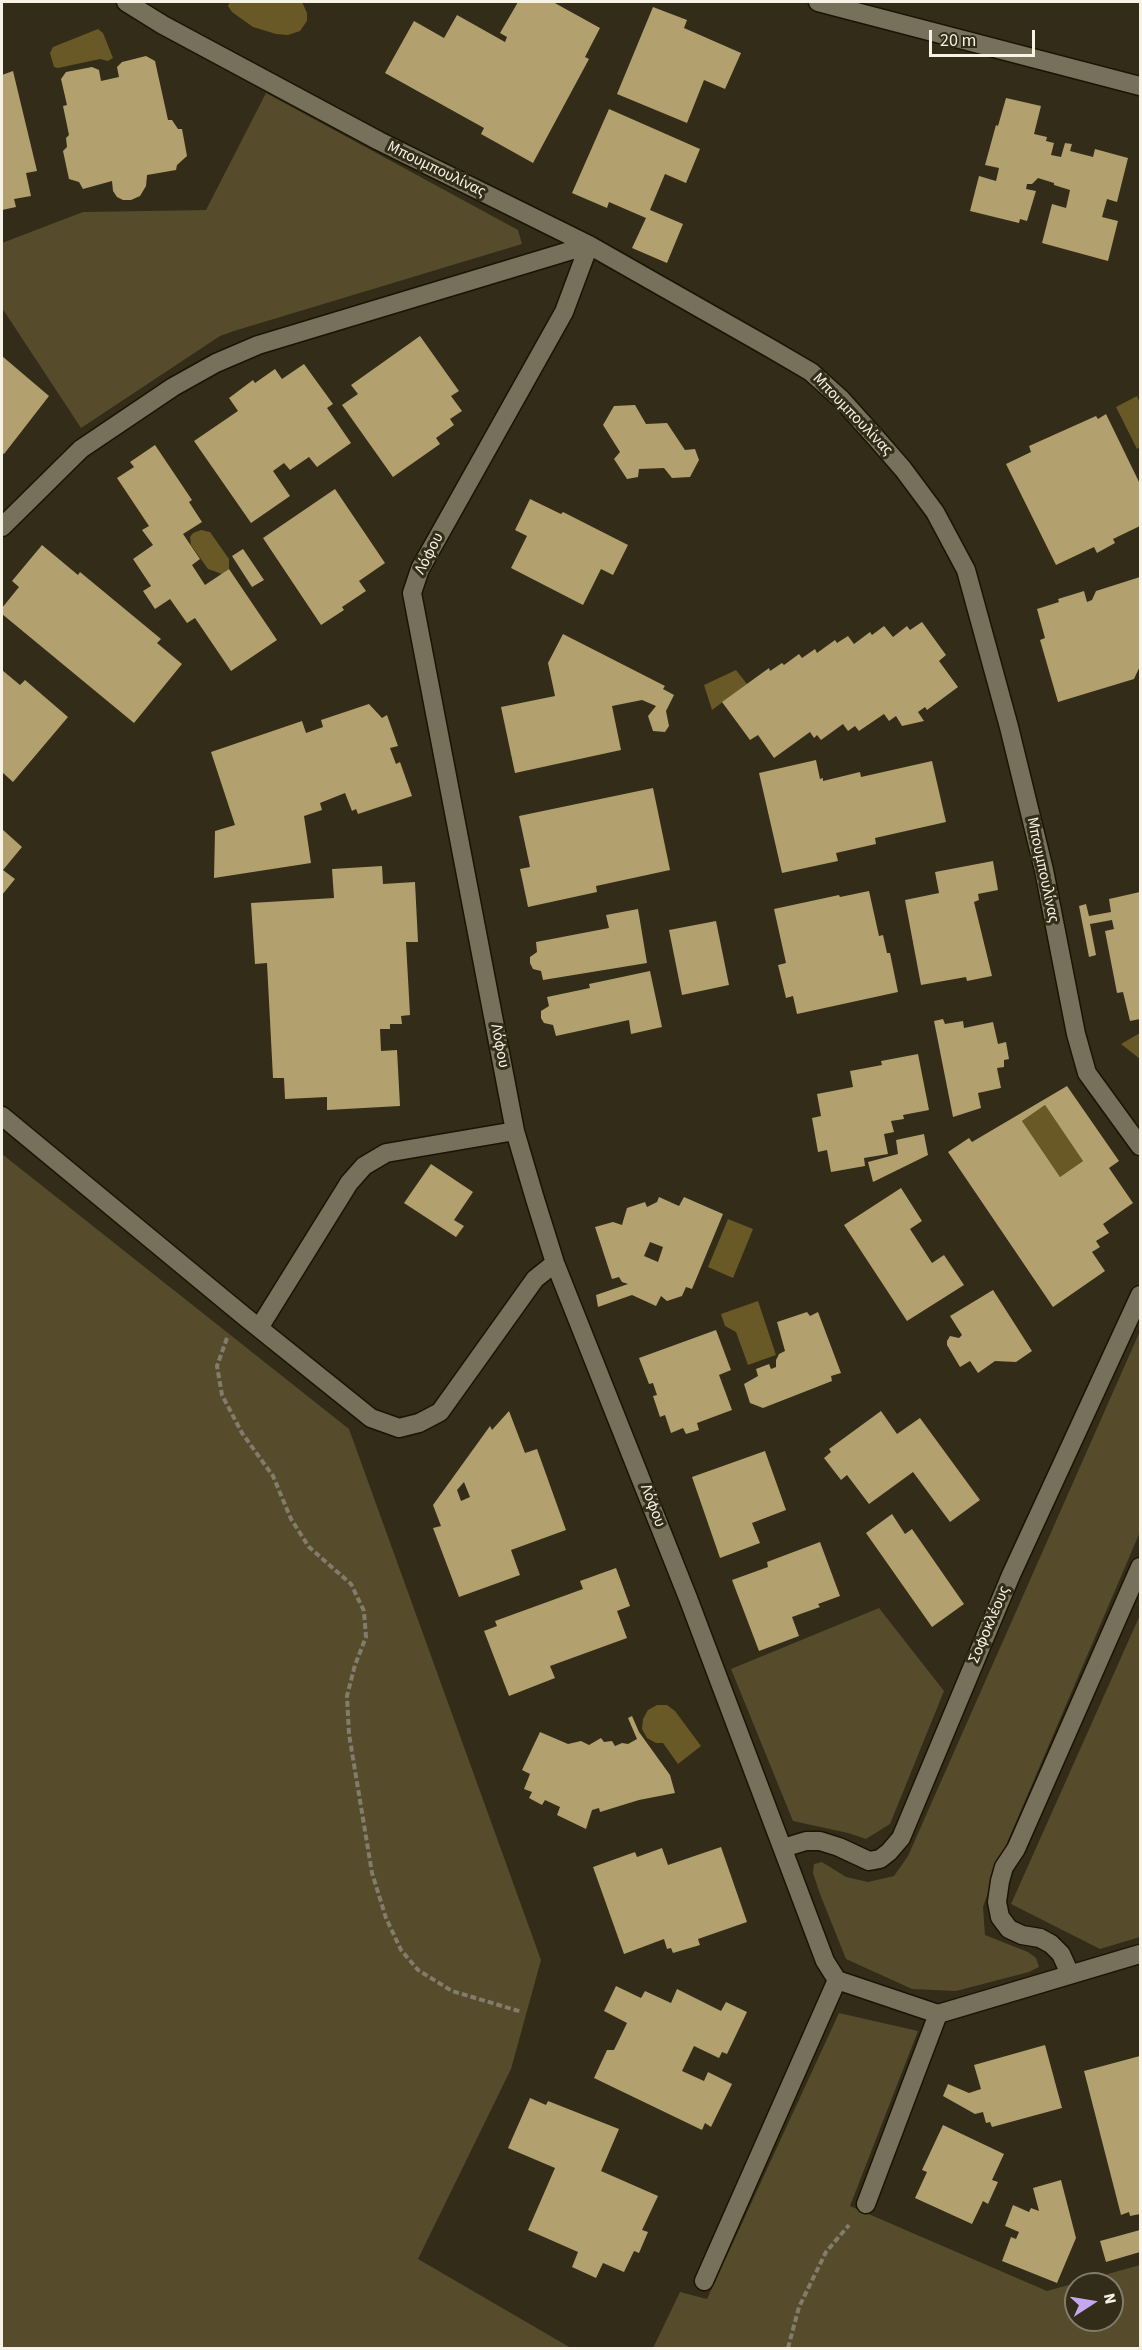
<!DOCTYPE html>
<meta charset="utf-8">
<style>
body{margin:0}
#map{position:relative;width:1142px;height:2350px;overflow:hidden;background:#322c18;font-family:"Source Sans 3",sans-serif}
canvas{display:block}
.frame{position:absolute;inset:0;border:3px solid #f6f2e5;pointer-events:none}
.north{position:absolute;left:1064px;top:2272px;width:60px;height:60px;box-sizing:border-box;background:#322c18;border:2px solid #807b6a;border-radius:50%;rotate:78deg;font-size:16px;font-weight:700;line-height:24px;text-align:center;color:#f6f2e5}
.north::after{content:'';display:block;margin:auto;width:21px;height:27px;background:#c5a7f1;clip-path:polygon(50% 0,100% 100%,50% 72%,0 100%)}
.scale{position:absolute;left:929px;top:30px;width:106px;height:27px;box-sizing:border-box;border:3px solid #f6f2e5;border-top:0;padding-left:8px;font-size:18px;line-height:21px;white-space:nowrap;color:#f6f2e5;-webkit-text-stroke:4px #322c18;paint-order:stroke}
</style>
<div id="map">
<canvas width="1142" height="2350"></canvas>
<div class="frame"></div>
<div class="north">N</div>
<div class="scale">20 m</div>
</div>
<script>
const context = document.querySelector('canvas').getContext('2d');
context.lineJoin = 'round';
function fillPath(path, color) { context.fillStyle = color; context.fill(path, 'evenodd'); }
const poly = rows => new Path2D(rows.map(r => 'M' + r).join(''));
function trace(path, color, width, dash) { context.strokeStyle = color; context.lineWidth = width; context.lineCap = dash ? 'butt' : 'round'; context.setLineDash(dash || []); context.stroke(path); }
function drawText(font, color, halo, rows, align = 'center') {
  context.font = font + ' "Source Sans 3",sans-serif'; context.lineWidth = 6; context.setLineDash([]); context.textBaseline = 'middle'; context.strokeStyle = halo; context.fillStyle = color; for (const [text, x, y, turn = 0] of rows) {
    context.save(); context.translate(x, y); context.rotate((+turn || 0) * Math.PI / 180); context.textAlign = isNaN(turn) ? turn : align; if (halo) context.strokeText(text, 0, 0); context.fillText(text, 0, 0); context.restore();
  }
}
fillPath(poly([
 [266,93,518,230,522,244,234,331,220,336,81,428,2,308,2,243,83,212,206,210],
 [2,1154,349,1429,541,1960,511,2069,418,2259,571,2348,2,2348],
 [1140,1331,1140,1532,1001,1857,983,1907,985,1935,1028,1952,1036,1958,1039,1967,1029,1972,956,1991,912,1989,846,1959,820,1894,813,1873,814,1864,822,1862,846,1877,868,1882,894,1876,908,1856],
 [879,1608,944,1691,890,1824,866,1839,848,1833,793,1821,731,1669],
 [1140,1615,1140,1937,1100,1949,1011,1904],
 [839,2013,918,2031,850,2206,1047,2291,1140,2265,1140,2348,653,2348,680,2292,707,2299],
 [1076,2284,1112,2284,1112,2320,1076,2320]
]), '#564b2b');
fillPath(poly([
 [230,2,302,2,307,13,307,21,300,31,288,35,276,34,253,27,232,12,228,6],
 [98,29,103,33,113,58,108,61,100,59,58,68,54,67,50,53,53,47],
 [1137,396,1140,403,1140,447,1137,449,1116,407],
 [201,530,210,532,229,559,229,569,222,574,208,569,191,545,190,537,193,533],
 [736,670,747,684,712,710,704,685],
 [1140,1033,1140,1059,1121,1044],
 [1045,1105,1083,1161,1060,1177,1022,1121],
 [728,1219,753,1229,733,1278,708,1267],
 [758,1301,776,1355,748,1365,736,1332,725,1326,721,1314],
 [657,1705,667,1705,675,1711,701,1746,678,1764,663,1743,656,1743,647,1738,642,1729,643,1719,648,1710]
]), '#685927');
fillPath(poly([
 [518,2,553,2,600,28,585,57,589,59,533,163,481,134,484,128,385,73,414,21,444,38,457,15,505,42,507,37,500,33],
 [653,7,687,20,684,28,741,53,725,89,704,80,687,123,617,94],
 [146,56,155,61,168,120,172,120,178,129,182,129,187,156,177,165,176,170,147,175,146,186,140,196,131,200,123,200,117,197,113,191,112,181,83,189,79,182,69,179,63,151,67,147,66,138,69,135,63,106,67,105,61,79,66,72,92,67,99,70,101,81,119,77,117,67,122,62],
 [13,71,37,171,26,173,31,196,14,199,16,207,2,210,2,75],
 [1006,98,1041,106,1034,134,1047,137,1046,141,1054,143,1051,155,1061,157,1065,143,1072,144,1070,151,1093,157,1095,149,1128,158,1117,202,1107,199,1102,217,1118,221,1108,261,1042,243,1052,204,1066,208,1070,190,1054,185,1054,183,1038,178,1032,184,1027,184,1026,189,1036,191,1027,221,1020,219,1019,223,970,211,979,176,996,181,999,168,985,165,996,125,998,126],
 [609,109,700,149,686,183,665,174,650,210,683,224,667,263,632,248,646,218,609,202,607,208,572,193],
 [420,336,459,391,451,396,462,411,450,419,454,425,436,438,440,444,393,477,342,405,358,394,351,385],
 [2,356,49,396,4,454,2,453],
 [304,364,333,404,327,408,351,443,317,467,309,457,290,470,284,463,273,471,290,496,251,523,194,441,238,411,229,398,253,380,255,383,275,369,282,379],
 [635,405,646,424,667,423,685,450,695,449,699,460,690,477,672,478,664,468,639,469,638,477,627,479,614,459,620,452,603,425,614,406],
 [1106,414,1140,484,1140,526,1113,539,1115,543,1097,553,1094,547,1056,565,1006,464,1031,452,1029,446,1096,416,1098,419],
 [155,445,192,500,189,502,202,522,183,534,200,559,192,565,205,585,229,569,277,640,231,671,195,618,187,623,170,599,155,609,143,591,151,586,133,559,153,545,142,530,149,526,117,478,134,467,130,462],
 [335,489,385,563,359,581,366,591,342,607,344,610,321,625,263,538],
 [530,499,561,514,563,512,628,545,613,575,601,569,583,605,511,568,527,536,515,530],
 [42,545,78,575,80,572,161,639,157,643,182,664,134,723,2,614,2,608,19,587,12,581],
 [243,549,264,580,252,587,232,556],
 [1140,577,1140,666,1134,679,1058,702,1040,640,1045,638,1037,609,1059,602,1058,599,1084,591,1087,602,1092,600,1096,591],
 [922,622,946,655,939,661,958,687,927,710,925,707,918,712,924,721,902,726,896,716,889,721,884,714,859,731,855,726,848,731,843,724,821,740,817,735,814,738,810,732,774,758,758,735,750,740,722,702,769,668,770,671,782,663,784,665,799,654,802,658,815,649,817,653,835,640,837,643,848,636,854,644,870,632,872,635,884,626,893,637,907,626,910,630],
 [563,634,665,686,663,689,674,695,666,711,669,726,665,732,653,731,648,716,656,706,642,700,612,706,621,750,515,773,501,707,555,696,548,663],
 [2,670,20,685,25,680,68,717,13,782,2,772],
 [369,704,382,718,387,715,398,746,390,748,396,764,400,762,412,796,358,814,356,809,352,811,345,793,320,803,322,810,304,816,311,863,214,878,215,831,235,825,211,752,302,721,306,733,323,727,321,720],
 [816,760,820,779,823,778,823,781,860,772,861,777,932,761,946,822,875,838,876,844,836,853,838,861,782,873,759,773],
 [653,788,670,870,596,886,597,892,528,907,520,869,530,867,519,816],
 [2,829,22,847,3,870,15,879,2,895],
 [993,861,998,890,978,894,979,900,974,902,992,976,967,981,966,977,921,985,905,900,939,893,935,872],
 [382,866,383,884,415,882,418,942,406,942,410,1015,401,1016,402,1024,390,1024,390,1029,380,1029,381,1051,397,1050,400,1106,327,1110,327,1097,285,1099,284,1078,273,1078,267,963,255,964,251,903,334,898,332,869],
 [869,891,879,936,883,935,887,953,890,953,898,992,797,1014,793,996,786,998,778,965,786,963,774,909,839,895,840,897],
 [1140,892,1140,1019,1130,1021,1123,992,1117,993,1105,931,1114,929,1112,920,1090,924,1096,955,1089,957,1079,906,1086,904,1089,916,1111,912,1109,899],
 [638,909,647,963,543,980,541,971,533,969,530,963,530,957,537,952,536,942,609,928,606,915],
 [716,921,729,985,682,995,669,930],
 [650,971,662,1027,631,1034,629,1020,556,1036,553,1025,544,1023,541,1018,541,1011,549,1006,547,997,590,988,589,984],
 [943,1019,945,1024,963,1021,964,1028,993,1022,998,1044,1006,1042,1009,1059,1004,1060,1004,1067,997,1068,1001,1088,978,1093,981,1108,953,1117,934,1021],
 [918,1054,929,1110,903,1115,904,1119,891,1121,894,1132,884,1134,888,1154,864,1158,865,1166,831,1172,827,1150,818,1152,812,1118,821,1116,817,1094,853,1087,850,1071,882,1065,881,1061],
 [1067,1086,1119,1161,1109,1168,1133,1203,1103,1224,1109,1233,1096,1241,1100,1247,1092,1252,1105,1271,1053,1307,948,1152,969,1138,972,1142],
 [1045,1105,1083,1161,1060,1177,1022,1121],
 [924,1134,928,1155,873,1182,868,1162,898,1154,896,1140],
 [431,1164,473,1192,454,1220,464,1226,456,1237,404,1203],
 [901,1188,922,1221,910,1229,932,1263,944,1255,964,1285,907,1321,844,1225],
 [659,1197,679,1206,684,1197,723,1214,692,1289,686,1287,682,1296,667,1301,661,1296,656,1306,632,1295,598,1307,596,1295,628,1284,622,1282,619,1277,612,1279,595,1227,613,1222,622,1225,627,1208,645,1202,647,1207,657,1202],
 [650,1242,663,1247,658,1262,644,1256],
 [993,1290,1032,1351,1016,1362,995,1361,978,1373,970,1361,960,1367,947,1345,947,1341,950,1336,959,1338,962,1335,950,1316],
 [807,1312,810,1316,818,1312,841,1373,831,1376,832,1381,763,1408,750,1403,744,1384,758,1376,756,1369,769,1364,771,1369,776,1367,776,1360,779,1354,785,1351,777,1322],
 [716,1330,731,1370,719,1375,732,1410,697,1423,699,1430,686,1434,683,1428,671,1433,665,1415,660,1417,653,1396,657,1395,653,1383,649,1384,639,1358],
 [509,1411,525,1453,537,1449,566,1530,511,1550,520,1575,459,1597,433,1528,441,1526,433,1505,490,1426,492,1430],
 [464,1482,470,1497,461,1501,457,1490],
 [881,1411,897,1434,920,1418,980,1500,950,1522,913,1472,869,1504,847,1475,841,1480,824,1458,831,1452,829,1449],
 [765,1451,786,1510,752,1523,760,1543,720,1558,692,1477],
 [892,1514,905,1534,912,1529,964,1604,932,1627,866,1533],
 [820,1542,840,1596,818,1604,820,1607,792,1617,799,1636,759,1651,732,1580,768,1567,767,1562],
 [616,1568,630,1606,617,1611,627,1638,550,1666,555,1678,509,1696,484,1631,497,1626,495,1621,583,1589,580,1581],
 [632,1716,639,1732,670,1775,675,1793,639,1800,600,1812,599,1808,592,1810,586,1829,557,1815,560,1807,545,1800,542,1805,529,1798,532,1792,524,1789,530,1774,522,1770,540,1732,568,1744,581,1741,589,1745,601,1738,604,1742,612,1741,615,1746,622,1743,628,1744,637,1739,628,1718],
 [721,1847,747,1922,698,1939,700,1945,673,1953,671,1948,667,1949,664,1939,624,1954,593,1867,635,1852,637,1857,662,1848,668,1865],
 [616,1986,641,1998,645,1991,671,2003,677,1989,721,2011,726,2002,747,2012,727,2054,722,2052,719,2058,694,2046,682,2071,704,2081,708,2072,732,2084,711,2127,705,2123,702,2130,594,2078,607,2050,614,2050,627,2023,604,2011],
 [1045,2045,1062,2108,992,2127,990,2122,986,2123,983,2112,975,2114,943,2096,948,2084,969,2093,981,2089,974,2065],
 [1140,2056,1140,2214,1130,2216,1129,2212,1121,2215,1084,2071],
 [530,2098,546,2105,548,2101,619,2129,601,2171,658,2196,642,2230,648,2232,639,2253,634,2251,624,2272,603,2263,596,2278,572,2267,578,2252,528,2230,555,2168,508,2148],
 [943,2125,1004,2154,992,2180,998,2182,988,2204,983,2201,972,2224,915,2198,927,2172,922,2170],
 [1061,2180,1076,2238,1057,2283,1002,2261,1011,2237,1016,2239,1019,2232,1005,2226,1013,2205,1029,2212,1031,2208,1039,2211,1033,2188],
 [1140,2230,1140,2252,1106,2262,1100,2241]
]), '#b2a16e');
const street = poly([
 [126,2,163,25,379,141,589,245,770,348,811,372,841,399,876,438,903,469,935,512,966,570,1009,727,1044,870,1076,1034,1087,1073,1140,1146],
 [818,2,1140,86],
 [589,245,564,312,420,569,412,593,515,1131,535,1199,555,1263,688,1598,825,1961,837,1980,938,2014,1140,1954],
 [2,527,81,449,173,387,216,363,258,345,589,245],
 [2,1116,244,1316,371,1418,399,1428,419,1423,440,1412,535,1279,555,1263],
 [259,1328,349,1183,364,1166,386,1153,515,1131],
 [783,1848,806,1841,820,1841,839,1847,869,1861,880,1859,889,1852,901,1838,1011,1575,1140,1295],
 [1070,1974,1061,1954,1051,1944,1040,1938,1022,1935,1009,1929,1000,1917,997,1902,1000,1881,1004,1867,1016,1849,1140,1567],
 [866,2204,938,2014],
 [704,2281,837,1980]
]);
trace(street, '#1a1402', 21);
trace(poly([
 [227,1338,217,1366,222,1395,242,1433,273,1476,291,1519,309,1547,351,1584,364,1611,366,1637,355,1665,347,1696,349,1734,372,1873,386,1918,401,1950,418,1970,452,1991,522,2012],
 [788,2348,799,2307,826,2252,849,2225]
]), '#817c6b', 4, [6, 3]);
trace(street, '#77705a', 18);
drawText('16px', '#f6f2e5', '#322c18', [
 ["Μπουμπουλίνας",436,170,26],
 ["Μπουμπουλίνας",852,415,46],
 ["Λόφου",430,554,-63],
 ["Μπουμπουλίνας",1042,870,78],
 ["Λόφου",499,1046,79],
 ["Λόφου",652,1506,69],
 ["Σοφοκλέους",990,1625,-67]
]);
</script>
